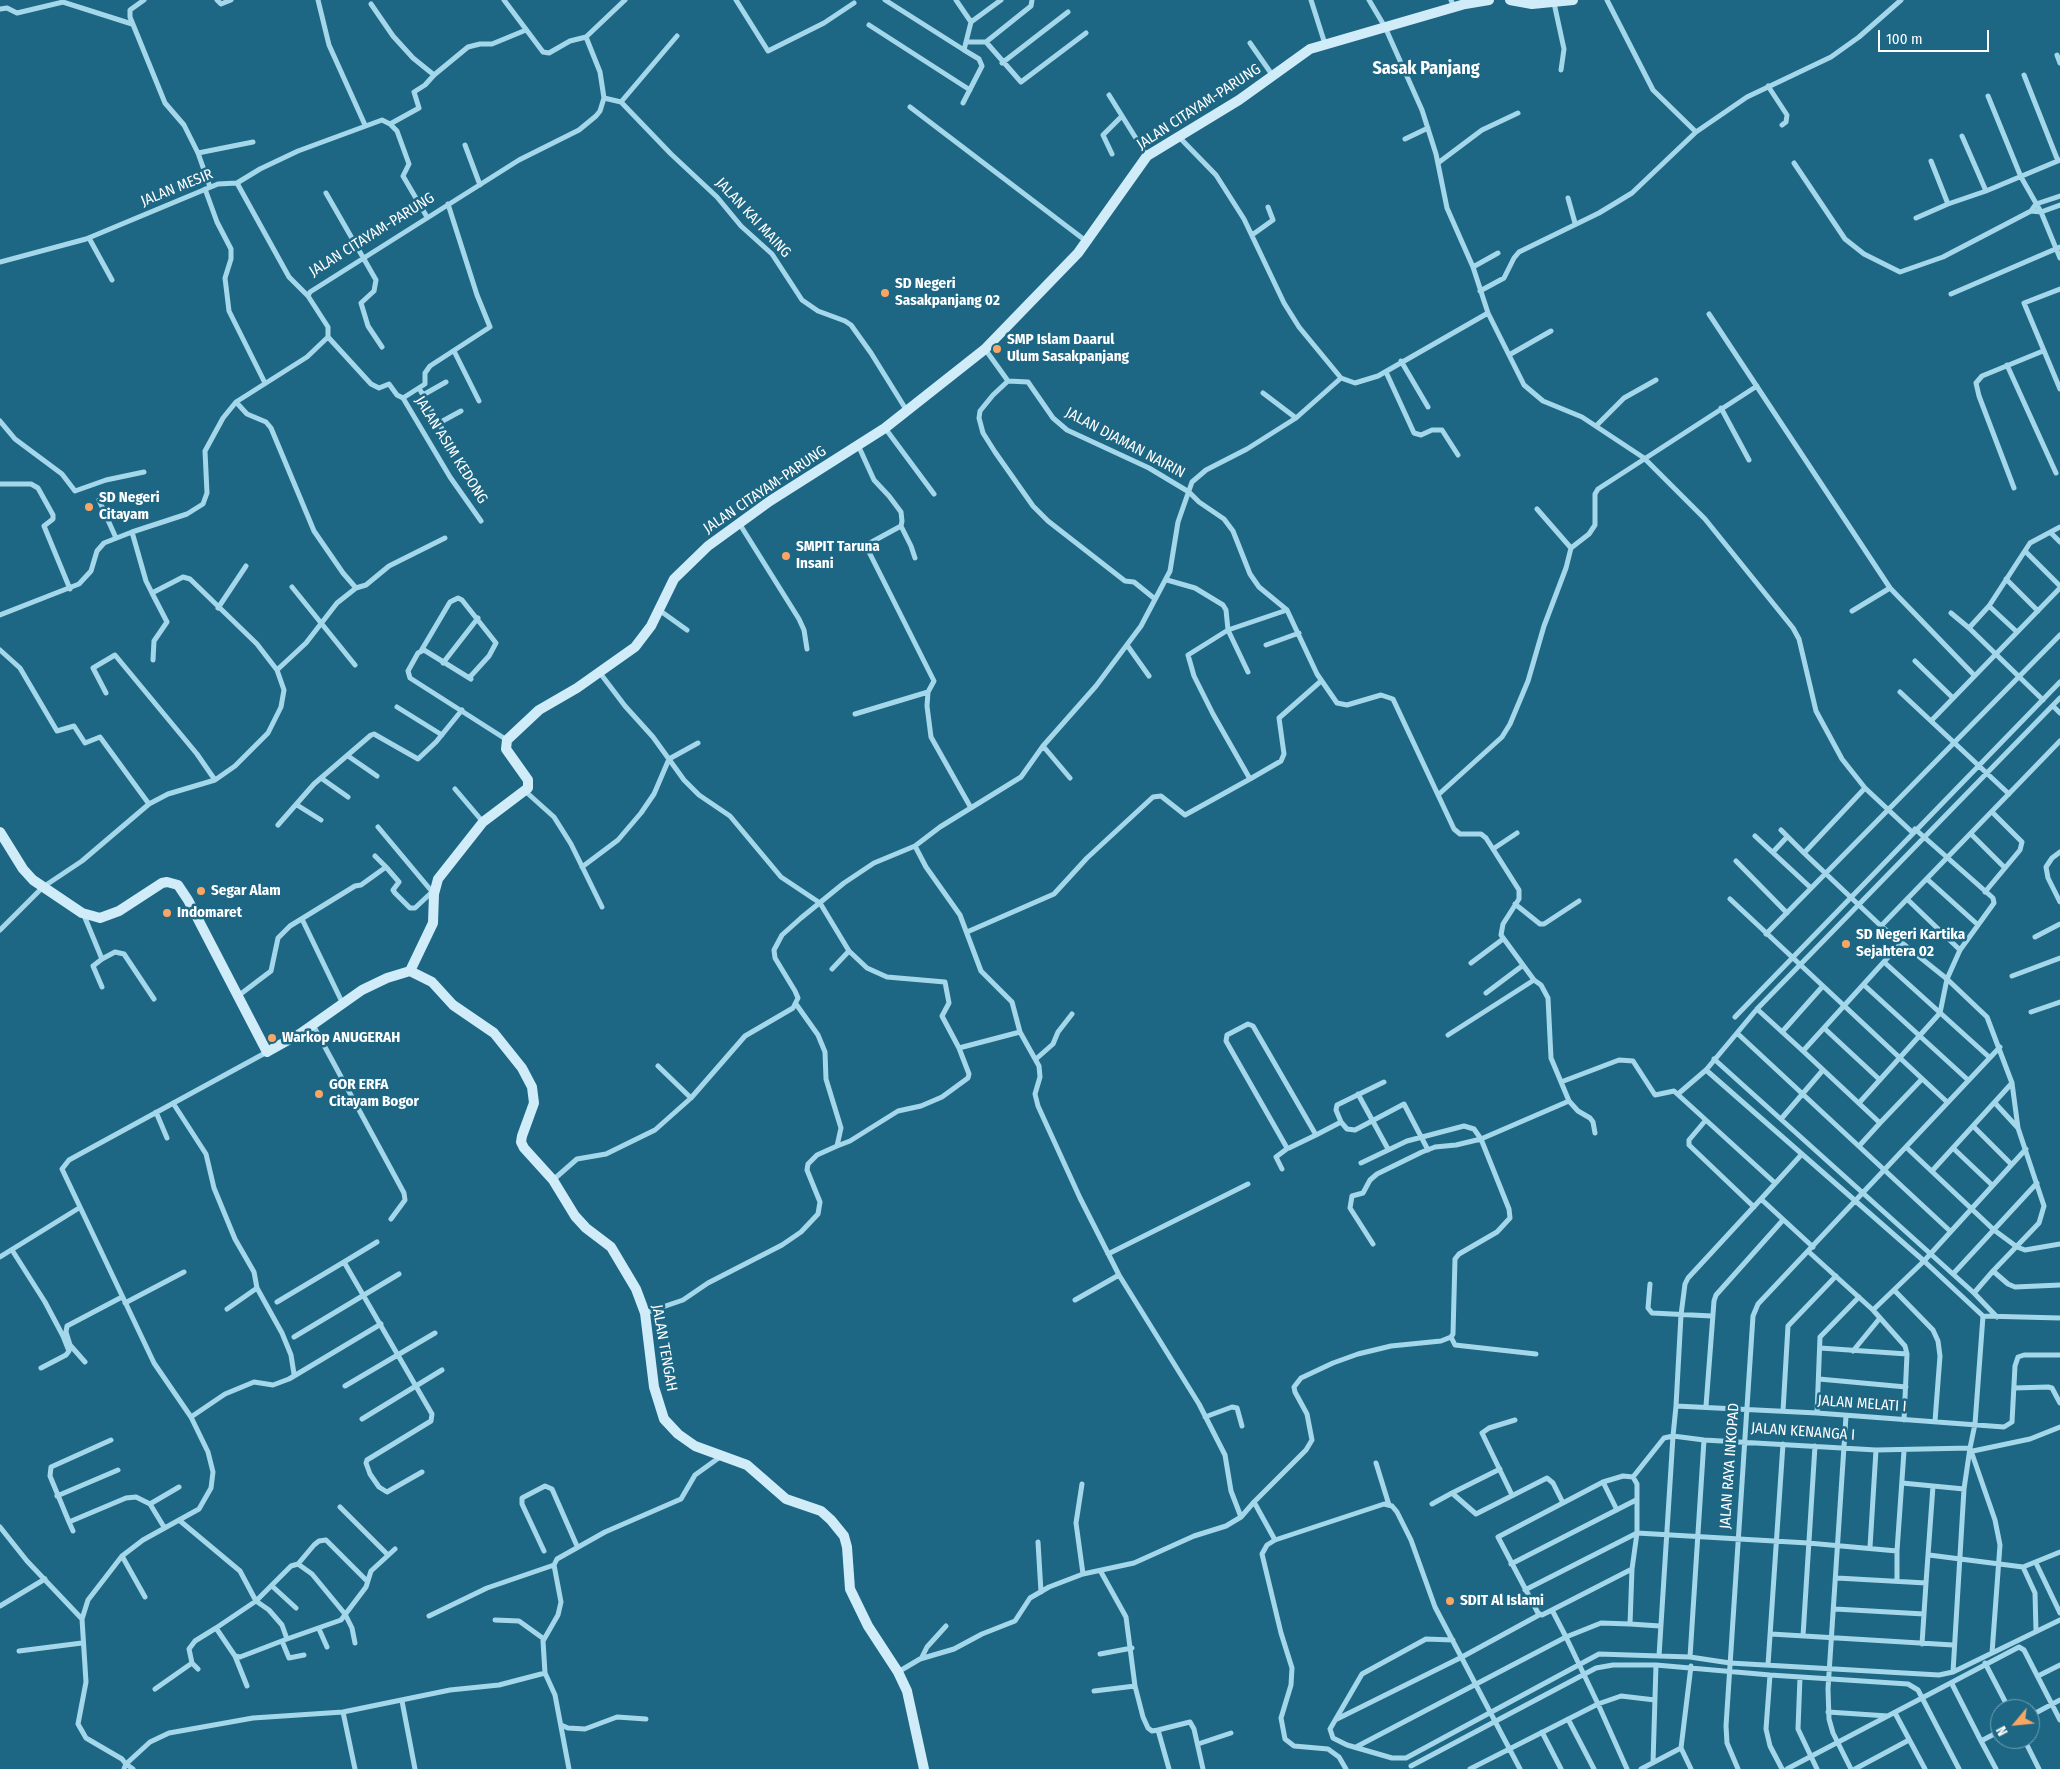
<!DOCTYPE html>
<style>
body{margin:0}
#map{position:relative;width:2060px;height:1769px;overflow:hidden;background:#1d6785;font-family:"Fira Sans Condensed",sans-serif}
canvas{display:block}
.north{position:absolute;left:1990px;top:1699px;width:50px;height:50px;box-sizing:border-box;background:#1d6785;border:1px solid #77a4b6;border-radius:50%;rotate:242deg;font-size:14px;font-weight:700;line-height:20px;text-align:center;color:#fff}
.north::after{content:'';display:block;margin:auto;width:18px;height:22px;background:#faa663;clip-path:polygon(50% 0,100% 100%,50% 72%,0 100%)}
.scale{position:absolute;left:1878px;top:30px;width:111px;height:22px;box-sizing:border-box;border:2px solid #fff;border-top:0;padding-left:6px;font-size:15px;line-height:18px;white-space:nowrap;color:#fff;-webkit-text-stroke:4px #1d6785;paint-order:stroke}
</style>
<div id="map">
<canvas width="2060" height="1769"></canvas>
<div class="north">N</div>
<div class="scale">100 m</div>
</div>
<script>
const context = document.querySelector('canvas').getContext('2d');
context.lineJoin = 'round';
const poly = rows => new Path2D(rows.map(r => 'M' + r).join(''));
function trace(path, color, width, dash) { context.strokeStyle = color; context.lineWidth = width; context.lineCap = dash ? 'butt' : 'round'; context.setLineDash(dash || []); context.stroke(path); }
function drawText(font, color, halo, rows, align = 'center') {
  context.font = font + ' "Fira Sans Condensed",sans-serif'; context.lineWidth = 5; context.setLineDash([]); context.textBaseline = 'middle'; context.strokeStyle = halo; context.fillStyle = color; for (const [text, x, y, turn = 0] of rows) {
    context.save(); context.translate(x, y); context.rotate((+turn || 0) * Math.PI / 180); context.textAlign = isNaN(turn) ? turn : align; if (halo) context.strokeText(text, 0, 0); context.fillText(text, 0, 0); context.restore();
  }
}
trace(poly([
 [144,0,130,10,130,17,165,103,184,125,198,153,210,187],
 [217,0,221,4,231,0],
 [318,0,329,45,365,125],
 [504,0,543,52,549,53,570,41,586,37],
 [736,0,768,51,824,23,854,3],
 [885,0,964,50],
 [956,0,971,22,964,50,979,59,982,66,963,103],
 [1311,0,1325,44],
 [1369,0,1385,27,1422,110,1436,154,1447,208,1473,267,1488,313,1524,385,1543,401,1582,417,1644,458,1705,519,1793,628,1799,639,1816,711,1842,759,1865,788,1912,832],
 [1451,0,1454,7],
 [1607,0,1653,90,1696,132],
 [1554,3,1564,49,1561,70],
 [371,4,393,36,413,58,434,75,468,47,480,44,492,44,526,30],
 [0,9,7,8,17,13,63,2,132,24],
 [971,22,1001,0],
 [869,25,970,90],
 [966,42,986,42,1021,82,1086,33],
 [986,42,1031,6,1032,0],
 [1250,43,1273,76],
 [2057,55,2060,63],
 [1002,63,1068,12],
 [2024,75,2058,161],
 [1768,86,1787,115,1786,122,1782,125],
 [1109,95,1147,156],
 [1988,96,2021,177,2041,212,2060,258],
 [604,98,621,102,671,154,717,197,741,226,772,254,802,300,818,311,845,321,851,325,871,353,907,411],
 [621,102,677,36],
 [910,107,1086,241],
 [390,124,419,108,414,92,425,85,434,75],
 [1962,136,1986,191],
 [1179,137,1216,175,1244,219,1284,303,1299,327,1341,378,1355,383,1378,376,1488,313],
 [1405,139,1428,128],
 [465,145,480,185],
 [198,153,253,142],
 [1112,154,1103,135,1122,116],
 [1931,161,1948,204,1986,191,2060,160],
 [1438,163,1482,130,1518,113],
 [1794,163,1845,239,1864,254,1900,272,1943,257,2031,211],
 [237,183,260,169,298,151,382,120,390,124,397,131,409,164,403,176,427,217],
 [205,189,217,222,231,249,231,259,225,278,229,311,265,383],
 [326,193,376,280,374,291,361,303,368,326,382,347],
 [2060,196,2036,204,2031,211,2041,212,2060,205],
 [1568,198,1575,223],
 [448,204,477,295,490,327,430,366,425,373,425,384,403,398,450,477,481,521],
 [1916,218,1948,204],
 [1252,235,1273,220,1268,207],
 [89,238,112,280],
 [0,262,86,239,218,184,237,183,289,277,308,296],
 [1473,267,1498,253],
 [2060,289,2024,303,2060,389],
 [1480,291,1504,278,1514,258,1519,252,1599,213,1632,193,1696,132,1747,97,1831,57,1859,37,1901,0],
 [1951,294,2060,247],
 [1709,314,1890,588,1974,675],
 [328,337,371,384,379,388,389,384,397,395,403,398],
 [985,349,1008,381,1028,382,1053,418,1067,430,1149,468,1189,492,1199,502,1224,519,1233,531,1250,574,1259,587,1287,610,1317,674,1337,703,1347,705,1381,695,1393,699,1454,829,1460,834,1481,834,1486,838,1519,890,1519,899,1503,924,1501,935,1534,980,1541,985,1548,998,1551,1058,1569,1101,1481,1139,1509,1209,1510,1218,1497,1232,1459,1254,1455,1259,1453,1334,1451,1337,1441,1341,1391,1346,1358,1354,1333,1363,1301,1378,1294,1387,1295,1392,1307,1414,1312,1440,1306,1450,1254,1502],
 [454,351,479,401],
 [1509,355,1551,331],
 [1401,361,1428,407],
 [2007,365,2056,473],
 [1386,372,1414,433,1421,435,1432,430,1442,430,1458,455],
 [1008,381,993,395,980,411,979,418,983,433,995,452,1033,506,1048,521,1125,581,1134,582,1155,599],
 [419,388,446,436],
 [1263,393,1296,418],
 [423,395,446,382],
 [236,402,247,414,266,422,271,428,314,531,343,573,356,588,337,603,306,643,277,670],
 [1721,408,1749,460],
 [0,421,15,439,62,474,75,491,106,480,144,472],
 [439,423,461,411],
 [1597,425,1624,398,1656,380],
 [885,428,934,494],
 [0,484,31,484,38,488,53,515,53,519,44,526,70,589],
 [2014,488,1979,396,1976,383,1982,376,2043,351],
 [99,500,116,538],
 [1537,509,1571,548],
 [739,523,799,619,804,630,807,649],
 [901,526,911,546,915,558],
 [2051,533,2060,542],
 [2025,551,2060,586],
 [2006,579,2038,611],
 [1167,580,1195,588,1223,605,1226,610,1228,630,1248,672],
 [292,587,355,665],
 [356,588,366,585,389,566,445,538],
 [152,593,167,622,154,641,153,660],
 [1989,606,2017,632],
 [218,608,246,566],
 [659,610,687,630],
 [1852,611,1890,588],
 [1951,613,1969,628],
 [0,615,79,584,91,571,97,551,104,543,132,532,187,514,203,504,207,493,205,451,223,418,236,402,307,357,328,337,328,327,308,296,310,292,519,160,579,130,596,116,600,111,604,98,600,72,586,37,625,0],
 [1127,645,1149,676],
 [1266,645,1299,633],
 [0,650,20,668,57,731,74,726,85,743,100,737,149,804],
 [421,651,450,602,458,598,462,600,496,643,489,656,469,678],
 [1915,661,1953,698],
 [443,663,478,618],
 [600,673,625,706,653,737,684,780,699,795,730,816,781,877,820,903,849,951,867,968,887,977,945,982,949,1003,942,1016,959,1048],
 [471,679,424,650,418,653,408,671,410,678,507,740],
 [928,692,927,706,931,737,971,808],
 [1900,692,2009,794],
 [106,693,93,668,115,655,197,754,215,780],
 [2043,700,1969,628,1989,606,2030,543,2060,527],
 [2053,706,2060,713],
 [397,707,442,735],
 [855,714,928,692,934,681,868,550,868,544,901,526,902,521,901,512,889,496,874,480,858,445],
 [1931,721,2060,588],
 [2060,741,1881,926,1947,979,1987,1017,2012,1083,2018,1128,2044,1206,2039,1223,1993,1271,2008,1284,2015,1287,2060,1285],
 [1043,746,1070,778],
 [348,756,377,776],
 [321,778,348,797],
 [1250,779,1281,761,1284,754,1279,718,1321,681],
 [1865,788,1804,853,1881,926],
 [455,789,483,822],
 [525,791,554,817,571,844,602,907],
 [1438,795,1502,737,1510,724,1528,681,1544,626,1566,568,1571,548,1589,534,1595,525,1595,494,1598,489,1757,386],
 [297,805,321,820],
 [1992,812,2022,842,2020,850,2005,868],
 [278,825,314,784,371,735,374,734,418,759,436,742,462,710],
 [378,827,434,894],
 [1781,830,1804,853],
 [1971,834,2005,868,1985,892],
 [1755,836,1811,888],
 [915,846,926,867,960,915,981,971,1012,1002,1020,1032,1039,1066,1040,1077,1035,1094,1038,1106,1080,1198,1119,1275,1199,1404,1225,1455,1231,1491,1241,1517],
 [1493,849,1517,833],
 [1773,852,1787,837],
 [2060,852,2052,858,2046,867,2048,878,2060,902],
 [1736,861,1787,913],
 [386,867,399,882,393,890,395,893,410,908,415,908,432,892],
 [582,867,618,840,641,813,654,794,669,759,698,743],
 [1927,879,1977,924],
 [1730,899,1946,1101],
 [1907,899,1960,950],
 [1515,904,1540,924,1544,924,1579,901],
 [83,913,102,959,93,966,102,987],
 [302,919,342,1002],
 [0,930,43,887,82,861,149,804,168,794,215,780,235,766,268,733,281,707,284,690,277,670,257,644,190,579,183,577,152,593,146,581,132,532],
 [967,932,1054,894,1087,858,1153,797,1161,796,1185,815,1250,779,1213,714,1194,676,1188,655,1228,630,1287,610],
 [1766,934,2060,635],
 [2035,937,2060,924],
 [102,959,115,952,124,954,154,999],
 [1884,962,1989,1057],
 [1471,963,1503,939],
 [832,969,849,951],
 [2012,976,2060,958],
 [1864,985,1968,1080],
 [1486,993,1522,966],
 [238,996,271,971,278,938,290,926,355,886,361,885,386,867,375,856],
 [1757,1009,1803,1051],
 [2031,1012,2060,1002],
 [1735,1017,2060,682],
 [313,1025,404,1193,405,1200,391,1219],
 [1824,1028,1880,1080],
 [1782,1032,1822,987],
 [1448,1035,1534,980],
 [1036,1059,1053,1044,1058,1032,1072,1014],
 [1714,1059,1974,1293,1997,1317],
 [658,1066,691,1098],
 [1706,1070,1924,1261,1983,1316,2060,1318],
 [1384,1082,1337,1105,1336,1110,1341,1122,1347,1129,1355,1130,1404,1104,1428,1150],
 [1561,1082,1619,1060,1633,1061,1655,1095,1674,1091,1775,1183],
 [1358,1094,1388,1149],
 [1678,1094,1706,1070,1737,1033],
 [1569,1101,1578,1111,1590,1118,1593,1122,1595,1133],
 [173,1103,206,1154,214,1188,235,1239,254,1272,257,1288,282,1333,291,1355,294,1374],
 [1859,1103,1940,1013,1947,979,1960,950,1994,903,1993,898,1915,829],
 [1995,1103,2018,1128],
 [156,1112,167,1138],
 [1781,1119,1823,1070],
 [1705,1121,1689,1140,1689,1145,1754,1207],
 [1880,1123,1922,1079],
 [1973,1126,2011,1164],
 [1316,1135,1253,1026,1248,1024,1227,1035,1226,1041,1287,1148,1289,1148,1316,1135,1341,1122],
 [1860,1145,1880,1123,1803,1051,1901,943],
 [837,1146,850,1141,898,1111,921,1106,942,1097,968,1078,969,1074,959,1048,1020,1032],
 [1906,1147,1994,1230,2017,1247,2025,1250,2060,1244],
 [1953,1148,1992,1185],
 [1802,1154,1761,1199,1813,1247],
 [1361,1163,1407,1141,1464,1126,1474,1129,1481,1139,1456,1145,1435,1147,1422,1152,1377,1174,1370,1180,1363,1193,1352,1196,1350,1208,1373,1244],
 [1282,1169,1276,1157,1288,1148],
 [1932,1171,2012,1083],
 [553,1180,577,1159,606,1154,655,1130,691,1098,745,1036,793,1008,798,998,795,991,775,958,774,950,782,935,801,918,844,883,874,863,915,846,940,827,1021,777,1043,746,1096,686,1141,626,1170,571,1178,522,1192,482,1206,470,1247,449,1296,418,1341,378],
 [1761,1199,1688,1278,1685,1284,1681,1315,1676,1406,1817,1413,2004,1427,2012,1422,2015,1366,2018,1357,2024,1355,2060,1355],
 [1950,1231,1737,1033,1757,1009,2060,698],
 [12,1250,45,1302,63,1336,69,1351,66,1355,41,1368],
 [1809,1252,1873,1310,1905,1346,1907,1354,1904,1420],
 [1108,1254,1248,1184],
 [0,1257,79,1208],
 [344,1262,377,1242],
 [1953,1274,2037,1183],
 [1650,1284,1648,1308,1652,1313,1712,1316],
 [1894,1290,1933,1330,1938,1341,1940,1356,1935,1421],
 [1974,1293,1993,1271],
 [1075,1300,1119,1275],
 [277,1302,344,1262,432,1414,431,1421,367,1460,366,1463,370,1474,379,1487,387,1492,422,1472],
 [125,1303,184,1272],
 [227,1309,257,1288],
 [1873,1310,1924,1261,2026,1149],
 [645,1313,683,1300,708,1283,782,1245,801,1232,818,1214,820,1202,807,1170,808,1164,817,1155,837,1146,841,1128,826,1079,825,1052,818,1035,796,1004],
 [1983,1316,1975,1424,1970,1448,1995,1520,2000,1545,1992,1653],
 [294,1337,399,1274],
 [1451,1337,1455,1345,1536,1354],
 [1820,1348,1907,1354],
 [1853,1351,1880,1318],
 [85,1362,70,1345,66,1332,67,1326,122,1297],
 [1819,1379,1906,1387],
 [345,1386,435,1333],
 [2014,1388,2048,1387,2052,1388,2060,1403],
 [1706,1406,1714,1301,1716,1295,1783,1220],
 [1783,1411,1788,1326,1836,1276],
 [1817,1413,1820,1337,1859,1297],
 [1846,1416,1828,1689,1829,1719,1833,1733,1851,1769],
 [191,1417,225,1394,254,1382,273,1385,289,1379,381,1324],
 [1205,1417,1232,1407,1237,1408,1242,1426],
 [362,1419,442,1370],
 [1973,1451,2030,1439,2060,1427],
 [1376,1463,1389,1505],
 [1633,1477,1664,1438,1673,1436,1676,1406],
 [1603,1482,1617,1510],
 [1902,1483,1933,1486],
 [1082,1484,1076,1523,1083,1574],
 [1452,1493,1500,1469],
 [1512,1495,1482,1433,1489,1428,1515,1420],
 [57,1496,118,1470],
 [150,1504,179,1487],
 [1432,1504,1452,1493,1476,1514,1547,1478,1553,1483,1563,1503],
 [340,1507,388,1555],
 [179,1520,240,1571,256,1601,269,1610,282,1625,287,1639,240,1657,235,1656,216,1628,195,1641,189,1649,192,1663,198,1669],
 [69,1522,50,1476,51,1467,111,1440],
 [0,1527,27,1561,82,1619],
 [73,1531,69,1522,126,1498,136,1497,150,1504,164,1527],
 [1275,1540,1267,1545,1262,1554,1281,1633,1292,1668,1291,1685,1281,1718,1285,1739,1294,1746,1328,1749,1339,1757,1346,1769],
 [1038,1542,1041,1592],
 [1870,1547,1876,1450],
 [544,1551,522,1504,522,1498,545,1486,552,1489,577,1546],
 [1929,1555,2023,1567,2060,1552],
 [122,1556,145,1597],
 [2036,1563,2060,1613],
 [298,1564,314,1545,319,1541,326,1540,367,1581],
 [1511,1564,1636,1500],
 [2023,1567,2035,1593,2036,1631],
 [1101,1572,1126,1617,1135,1686,1143,1717,1148,1728,1152,1731,1158,1730,1169,1769],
 [1837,1578,1926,1583,1933,1486,1964,1489],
 [1897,1581,1897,1551,1904,1451],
 [272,1586,296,1608],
 [1525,1590,1637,1533,1808,1543,1897,1551],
 [0,1606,45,1579],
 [1835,1609,1924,1614],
 [1552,1610,1632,1569],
 [429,1616,487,1588,554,1565],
 [495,1620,519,1621,544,1639],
 [1630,1624,1660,1626],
 [216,1628,256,1601,291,1566,298,1564,312,1574,345,1614,352,1628,355,1643],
 [319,1629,327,1647],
 [1771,1634,1953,1645],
 [1803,1636,1815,1446],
 [287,1639,341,1620,366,1587,371,1571,395,1549],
 [1453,1640,1426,1639,1362,1674,1330,1729,1333,1738,1347,1745,1392,1758,1406,1758,1599,1654,1690,1657,1730,1663,1939,1675,1953,1672,2060,1620],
 [282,1641,289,1658,304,1655],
 [1922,1644,1926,1583],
 [19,1651,82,1643],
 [1100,1654,1132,1648],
 [235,1656,247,1686],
 [1659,1656,1673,1436,1704,1440,1876,1450,1970,1448,1964,1489,1953,1672],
 [1690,1657,1704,1440],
 [921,1659,927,1647,946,1626],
 [1985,1663,2009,1709],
 [1768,1665,1783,1444],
 [898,1672,920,1659,954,1649,982,1634,1015,1621,1030,1598,1049,1587,1083,1574,1134,1563,1194,1536,1226,1526,1241,1517,1254,1502,1275,1540,1384,1504,1392,1506,1397,1512,1411,1540,1435,1607,1520,1769],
 [545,1673,555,1695,569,1769],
 [1770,1675,1766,1729,1770,1746,1782,1769],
 [2038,1676,2060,1665],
 [1800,1677,1798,1729,1817,1769],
 [1952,1684,1981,1741],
 [155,1689,192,1663],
 [1094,1691,1135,1686],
 [402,1701,415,1769],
 [343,1712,355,1769],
 [1828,1712,1888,1716],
 [1895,1713,1925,1769],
 [2030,1716,2060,1700],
 [1337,1719,1462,1657,1539,1615],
 [1568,1719,1594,1769],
 [561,1725,568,1728,585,1729,617,1717,646,1719],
 [1158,1730,1190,1722,1194,1729,1203,1769],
 [1542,1732,1561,1769],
 [2024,1739,2039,1769],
 [1198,1744,1231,1733],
 [1356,1747,1566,1637,1552,1610,1542,1615,1538,1613,1498,1537,1603,1482,1623,1476,1633,1477,1637,1484,1637,1533,1632,1569,1630,1624,1601,1623,1566,1637,1598,1704,1621,1696,1655,1700],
 [1681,1748,1691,1666],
 [1653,1763,1656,1665],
 [1411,1766,1596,1668,1613,1665,1656,1665,1770,1675,1908,1684,1918,1690,1959,1769],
 [124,1769,126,1764,122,1759,86,1738,78,1724,86,1682,82,1619,88,1600,122,1556,143,1540,199,1509,211,1488,213,1472,208,1452,191,1417,154,1363,62,1169,69,1160,267,1052],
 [133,1769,126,1764,150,1742,169,1733,253,1718,343,1712,450,1690,499,1685,545,1673,543,1641,558,1615,561,1602,554,1565,557,1559,605,1532,681,1499,695,1475,720,1457],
 [1470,1769,1598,1704,1627,1769],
 [1641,1769,1681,1748,1691,1769],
 [1738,1769,1727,1743,1726,1726,1753,1316,1758,1304,2000,1047],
 [1787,1769,2019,1647,2024,1650,2060,1720],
 [1855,1769,1909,1740],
 [1996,1769,1981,1741,2000,1731]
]), '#a5d7ea', 5);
trace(poly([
 [1510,0,1532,4,1573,0],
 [0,832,23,869,33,880,82,913,93,916,100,918,119,911,162,883,167,882,178,885,188,900,267,1052,301,1033,362,990,387,978,410,971,432,982,453,1005,494,1033,522,1068,532,1087,534,1103,522,1136,521,1142,524,1148,553,1180,575,1216,586,1228,611,1247,636,1289,645,1313,654,1387,664,1419,678,1434,695,1446,747,1465,786,1499,821,1511,831,1520,844,1536,847,1547,850,1589,868,1626,898,1672,907,1691,924,1769],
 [410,971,433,923,434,894,438,879,483,822,528,788,528,780,506,749,507,740,539,710,577,688,635,647,651,626,674,579,708,546,770,501,885,428,985,349,1078,253,1147,156,1239,100,1310,49,1465,4,1489,0]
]), '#d0ecf8', 10);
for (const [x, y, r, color] of [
 [885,293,5,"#faa663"],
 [997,349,5,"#faa663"],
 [89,507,5,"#faa663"],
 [786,556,5,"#faa663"],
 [201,891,5,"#faa663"],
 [167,913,5,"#faa663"],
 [1846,944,5,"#faa663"],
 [272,1038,5,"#faa663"],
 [319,1094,5,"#faa663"],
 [1450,1601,5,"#faa663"]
]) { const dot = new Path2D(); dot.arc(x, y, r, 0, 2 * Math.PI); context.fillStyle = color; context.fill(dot); trace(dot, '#1d6785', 2); }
drawText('15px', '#fff', '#1d6785', [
 ["JALAN CITAYAM-PARUNG",1199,107,-33],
 ["JALAN MESIR",177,188,-22],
 ["JALAN KAI MAING",753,218,47],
 ["JALAN CITAYAM-PARUNG",372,235,-32],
 ["JALAN DJAMAN NAIRIN",1125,443,28],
 ["JALAN ASIM KEDONG",451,450,58],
 ["JALAN CITAYAM-PARUNG",765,490,-34],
 ["JALAN TENGAH",664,1348,80],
 ["JALAN MELATI I",1862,1404,4],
 ["JALAN KENANGA I",1803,1432,4],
 ["JALAN RAYA INKOPAD",1730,1466,-86]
]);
drawText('bold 15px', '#fff', '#1d6785', [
 ["SD Negeri",895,284],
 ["Sasakpanjang 02",895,301],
 ["SMP Islam Daarul",1007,340],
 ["Ulum Sasakpanjang",1007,357],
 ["SD Negeri",99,498],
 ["Citayam",99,515],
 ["SMPIT Taruna",796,547],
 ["Insani",796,564],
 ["Segar Alam",211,891],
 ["Indomaret",177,913],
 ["SD Negeri Kartika",1856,935],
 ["Sejahtera 02",1856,952],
 ["Warkop ANUGERAH",282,1038],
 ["GOR ERFA",329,1085],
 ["Citayam Bogor",329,1102],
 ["SDIT Al Islami",1460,1601]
], 'left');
drawText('bold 18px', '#fff', '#1d6785', [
 ["Sasak Panjang",1426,69]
]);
</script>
